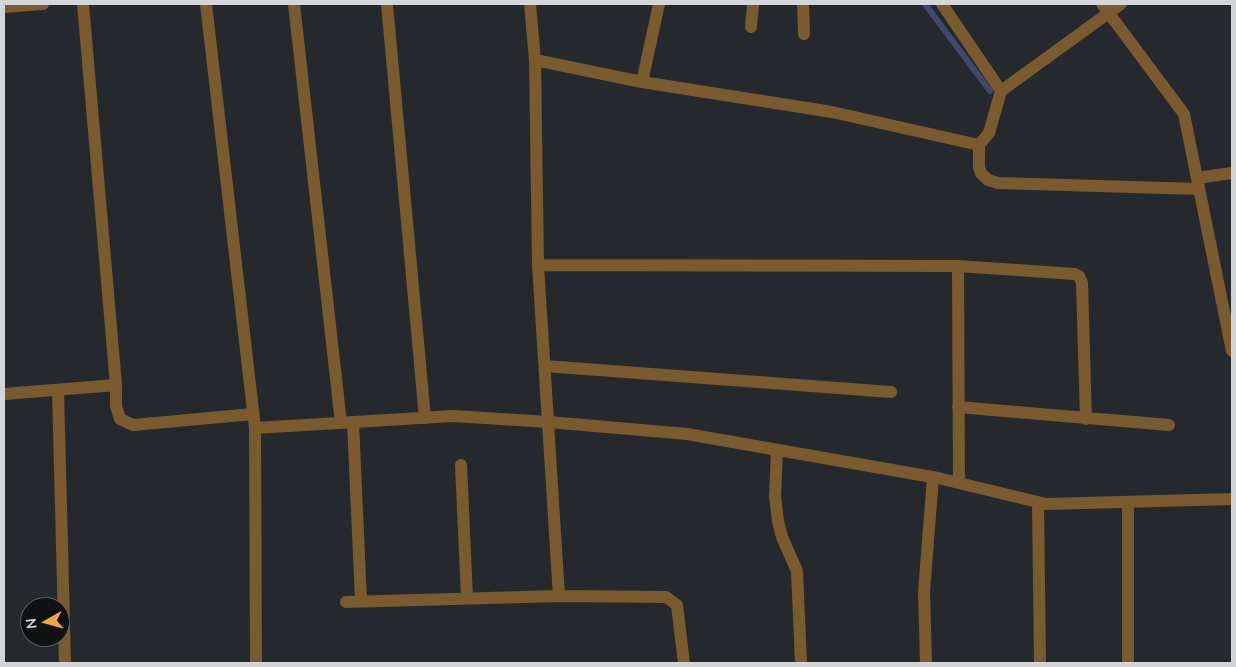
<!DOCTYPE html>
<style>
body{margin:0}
#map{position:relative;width:1236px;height:667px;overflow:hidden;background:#25282d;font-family:Mulish,sans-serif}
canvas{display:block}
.frame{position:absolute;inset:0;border:5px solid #d3d5d8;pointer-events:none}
.north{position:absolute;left:20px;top:597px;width:50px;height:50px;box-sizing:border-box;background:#101113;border:1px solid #5e5f62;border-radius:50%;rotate:263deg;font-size:14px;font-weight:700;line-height:20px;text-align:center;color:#d3d5d8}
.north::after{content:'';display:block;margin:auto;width:18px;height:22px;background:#eea83c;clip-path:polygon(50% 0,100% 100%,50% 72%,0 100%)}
</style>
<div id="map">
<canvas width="1236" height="667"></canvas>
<div class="frame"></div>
<div class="north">N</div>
</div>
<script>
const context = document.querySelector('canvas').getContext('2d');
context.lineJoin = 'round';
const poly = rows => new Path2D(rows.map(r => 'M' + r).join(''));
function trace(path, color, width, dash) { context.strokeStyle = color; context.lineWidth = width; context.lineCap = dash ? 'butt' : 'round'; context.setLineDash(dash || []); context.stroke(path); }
trace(poly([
 [925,4,990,91]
]), '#404870', 6);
trace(poly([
 [83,4,116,385,116,406,120,419,133,425,253,414],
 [206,4,255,428,256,663],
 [294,4,341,423],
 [387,4,425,418],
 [530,4,535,60,538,265,559,596],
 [659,4,642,82,832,112,979,145,989,133,1001,91,1121,4],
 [803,4,804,34],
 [942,4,1001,91],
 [1102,4,1184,114,1232,351],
 [4,7,43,4],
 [751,27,753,4],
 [535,60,642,82],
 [979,145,979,167,981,173,988,180,998,183,1199,189],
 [1197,178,1232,173],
 [538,265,958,266,1075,274,1079,276,1082,283,1086,419],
 [958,266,959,483],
 [545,366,891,392],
 [58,390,65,663],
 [4,394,116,385],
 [958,407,1169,425],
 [353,422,361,600],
 [255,428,453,416,549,422,687,434,938,478,1046,504,1232,499],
 [777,450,775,496,778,521,782,537,797,571,801,663],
 [461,465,467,598],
 [1038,502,1040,663],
 [1128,503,1128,663],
 [346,602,559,596,666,597,677,605,684,663],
 [926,663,924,592,933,477]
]), '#7b5b2e', 12);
</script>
